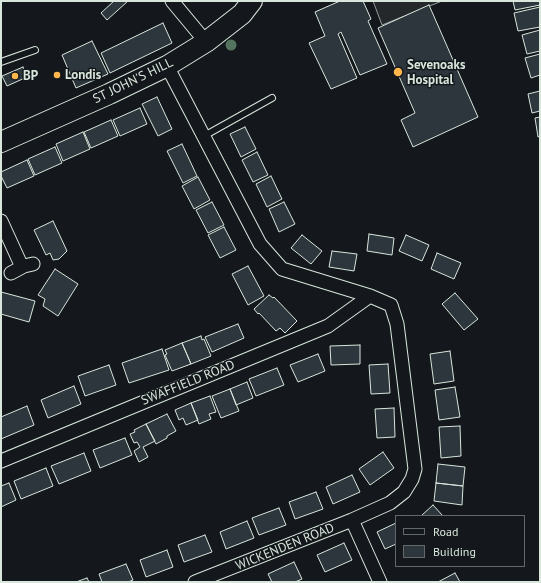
<!DOCTYPE html>
<style>
body{margin:0}
#map{position:relative;width:541px;height:583px;overflow:hidden;background:#14181c;font-family:"PT Sans",sans-serif}
canvas{display:block}
.frame{position:absolute;inset:0;border:2px solid #d8e6dc;pointer-events:none}
.legend{position:absolute;left:395px;top:515px;width:130px;height:52px;box-sizing:border-box;background:#14181c;border:1px solid #626a69;margin:0;padding:5px 7px;list-style:none;font-size:12px;color:#d8e6dc}
.legend li{display:flex;align-items:center;gap:8px;height:20px}
.legend b{width:20px;border:1px solid #626a69}
</style>
<div id="map">
<canvas width="541" height="583"></canvas>
<div class="frame"></div>
<ul class="legend">
<li><b style="height:5px;background:#14181c"></b>Road</li>
<li><b style="height:11px;background:#2c363c"></b>Building</li>
</ul>
</div>
<script>
const context = document.querySelector('canvas').getContext('2d');
context.lineJoin = 'round';
function fillPath(path, color) { context.fillStyle = color; context.fill(path, 'evenodd'); }
const poly = rows => new Path2D(rows.map(r => 'M' + r).join(''));
function trace(path, color, width, dash) { context.strokeStyle = color; context.lineWidth = width; context.lineCap = dash ? 'butt' : 'round'; context.setLineDash(dash || []); context.stroke(path); }
function drawText(font, color, halo, rows, align = 'center') {
  context.font = font + ' "PT Sans",sans-serif'; context.lineWidth = 3; context.setLineDash([]); context.textBaseline = 'middle'; context.strokeStyle = halo; context.fillStyle = color; for (const [text, x, y, turn = 0] of rows) {
    context.save(); context.translate(x, y); context.rotate((+turn || 0) * Math.PI / 180); context.textAlign = isNaN(turn) ? turn : align; if (halo) context.strokeText(text, 0, 0); context.fillText(text, 0, 0); context.restore();
  }
}
const parking = poly([
 [373,1,442,1,382,25,373,1]
]);
fillPath(parking, '#24282b');
trace(parking, '#939e99', 1);
const building = poly([
 [114,1,128,1,107,20,101,13,114,1],
 [340,1,363,1,371,19,368,21,387,64,360,75,341,32,338,34,357,78,331,89,309,43,325,36,315,12,340,1],
 [513,1,540,1,540,5,515,10,513,1],
 [429,5,478,117,413,147,401,120,415,113,378,28,429,5],
 [540,7,540,27,518,31,514,13,540,7],
 [163,23,172,43,110,73,101,53,163,23],
 [540,30,540,51,527,54,522,35,540,30],
 [92,41,108,74,76,88,62,55,92,41],
 [540,54,540,75,531,78,525,58,540,54],
 [23,67,27,77,7,86,2,76,23,67],
 [540,91,540,111,532,113,528,94,540,91],
 [157,97,172,129,158,136,142,104,157,97],
 [140,108,147,124,120,136,113,120,140,108],
 [540,117,540,136,538,137,535,118,540,117],
 [111,120,118,136,91,148,84,132,111,120],
 [245,127,256,149,241,157,230,134,245,127],
 [83,132,90,149,63,161,56,144,83,132],
 [182,144,197,176,183,183,167,151,182,144],
 [55,147,62,163,35,175,28,159,55,147],
 [257,152,268,175,253,182,242,160,257,152],
 [27,160,34,176,7,188,1,176,1,172,27,160],
 [271,176,282,199,267,207,256,184,271,176],
 [198,177,210,200,194,209,182,186,198,177],
 [212,202,224,225,208,233,196,210,212,202],
 [284,202,295,224,279,232,269,209,284,202],
 [53,221,67,251,59,259,53,260,50,253,46,255,34,230,53,221],
 [224,227,236,250,220,258,208,235,224,227],
 [369,234,394,238,392,255,367,251,369,234],
 [302,235,322,251,311,264,291,248,302,235],
 [406,235,429,245,422,261,399,251,406,235],
 [332,251,357,254,354,271,329,267,332,251],
 [437,253,461,263,454,279,431,269,437,253],
 [248,266,264,296,248,305,232,274,248,266],
 [55,269,78,284,58,316,43,306,45,299,38,295,55,269],
 [1,292,35,301,29,322,1,314,1,292],
 [455,293,478,319,464,330,442,304,455,293],
 [269,295,273,298,274,297,297,321,285,333,280,328,276,331,259,313,258,314,254,309,269,295],
 [238,324,244,338,212,352,205,337,238,324],
 [201,336,202,340,204,339,211,356,191,364,182,343,201,336],
 [182,343,191,364,172,371,165,355,167,354,165,350,182,343],
 [360,345,360,364,331,365,330,346,360,345],
 [162,349,169,370,129,383,122,363,162,349],
 [450,351,454,381,434,384,430,354,450,351],
 [318,354,325,371,298,382,290,365,318,354],
 [388,364,390,393,371,394,369,365,388,364],
 [109,365,116,385,85,396,78,376,109,365],
 [277,368,284,385,256,396,249,379,277,368],
 [247,382,253,398,236,405,230,389,247,382],
 [74,386,81,404,48,418,41,400,74,386],
 [455,387,460,417,439,420,435,390,455,387],
 [230,389,239,411,221,418,212,396,230,389],
 [210,396,216,412,209,414,211,419,199,424,191,403,210,396],
 [191,403,198,420,186,425,183,418,179,420,175,410,191,403],
 [27,406,34,425,1,439,1,417,27,406],
 [394,408,395,437,377,438,375,409,394,408],
 [167,414,176,431,167,436,167,438,156,444,146,424,167,414],
 [146,424,155,441,143,447,148,457,139,462,134,451,140,447,137,442,134,443,130,434,135,432,134,430,146,424],
 [460,426,461,456,441,458,439,427,460,426],
 [125,438,132,455,100,468,93,450,125,438],
 [383,452,394,468,370,485,359,469,383,452],
 [84,453,91,471,59,484,51,466,84,453],
 [438,464,465,467,463,486,436,483,438,464],
 [46,468,53,486,21,499,14,481,46,468],
 [352,475,360,492,333,504,326,487,352,475],
 [9,483,16,500,1,507,1,486,9,483],
 [436,483,463,486,462,505,434,501,436,483],
 [316,492,323,509,295,519,289,502,316,492],
 [433,505,443,516,421,516,433,505],
 [279,508,286,525,259,535,252,518,279,508],
 [247,521,254,538,226,549,220,532,247,521],
 [396,523,396,544,385,549,377,532,396,523],
 [205,535,212,552,184,562,178,545,205,535],
 [344,543,352,560,325,572,317,555,344,543],
 [167,550,173,567,146,577,140,560,167,550],
 [294,562,302,579,295,582,272,582,268,574,294,562],
 [126,564,133,580,128,582,102,582,99,574,126,564],
 [455,573,460,582,438,582,455,573],
 [87,578,89,582,76,582,87,578]
]);
fillPath(building, '#2c363c');
trace(building, '#d8e6dc', 1);
const service = poly([
 [1,62,35,50],
 [204,136,272,98]
]);
const minor = poly([
 [172,1,206,42],
 [167,66,260,244,282,269,370,296,391,305,397,324,415,469,412,479,404,492,390,503,352,520,195,582],
 [1,221,22,267],
 [11,273,24,266,33,264],
 [1,461,328,326,370,296],
 [352,520,380,582]
]);
const primary = poly([
 [1,142,109,94,167,66,206,42,242,14,252,1]
]);
trace(service, '#d8e6dc', 8);
trace(minor, '#d8e6dc', 15);
trace(primary, '#d8e6dc', 22);
trace(service, '#14181c', 6);
trace(minor, '#14181c', 13);
trace(primary, '#14181c', 20);
context.fillStyle = '#55745f';
for (const [x, y] of [
 [231,45]
]) { context.beginPath(); context.arc(x, y, 5.5, 0, 2 * Math.PI); context.fill(); }
for (const [x, y, r, color] of [
 [398,72,5,"#ffb74d"],
 [57,75,4,"#ffb74d"],
 [15,76,4,"#ffb74d"]
]) { const dot = new Path2D(); dot.arc(x, y, r, 0, 2 * Math.PI); context.fillStyle = color; context.fill(dot); trace(dot, '#14181c', 1.5); }
drawText('bold 13px', '#d8e6dc', '#14181c', [
 ["Sevenoaks",407,65],
 ["Hospital",407,80],
 ["Londis",65,75],
 ["BP",23,76]
], 'left');
drawText('13px', '#d8e6dc', '#14181c', [
 ["ST JOHN'S HILL",133,81,-26],
 ["SWAFFIELD ROAD",188,383,-22],
 ["WICKENDEN ROAD",285,547,-22]
]);
</script>
